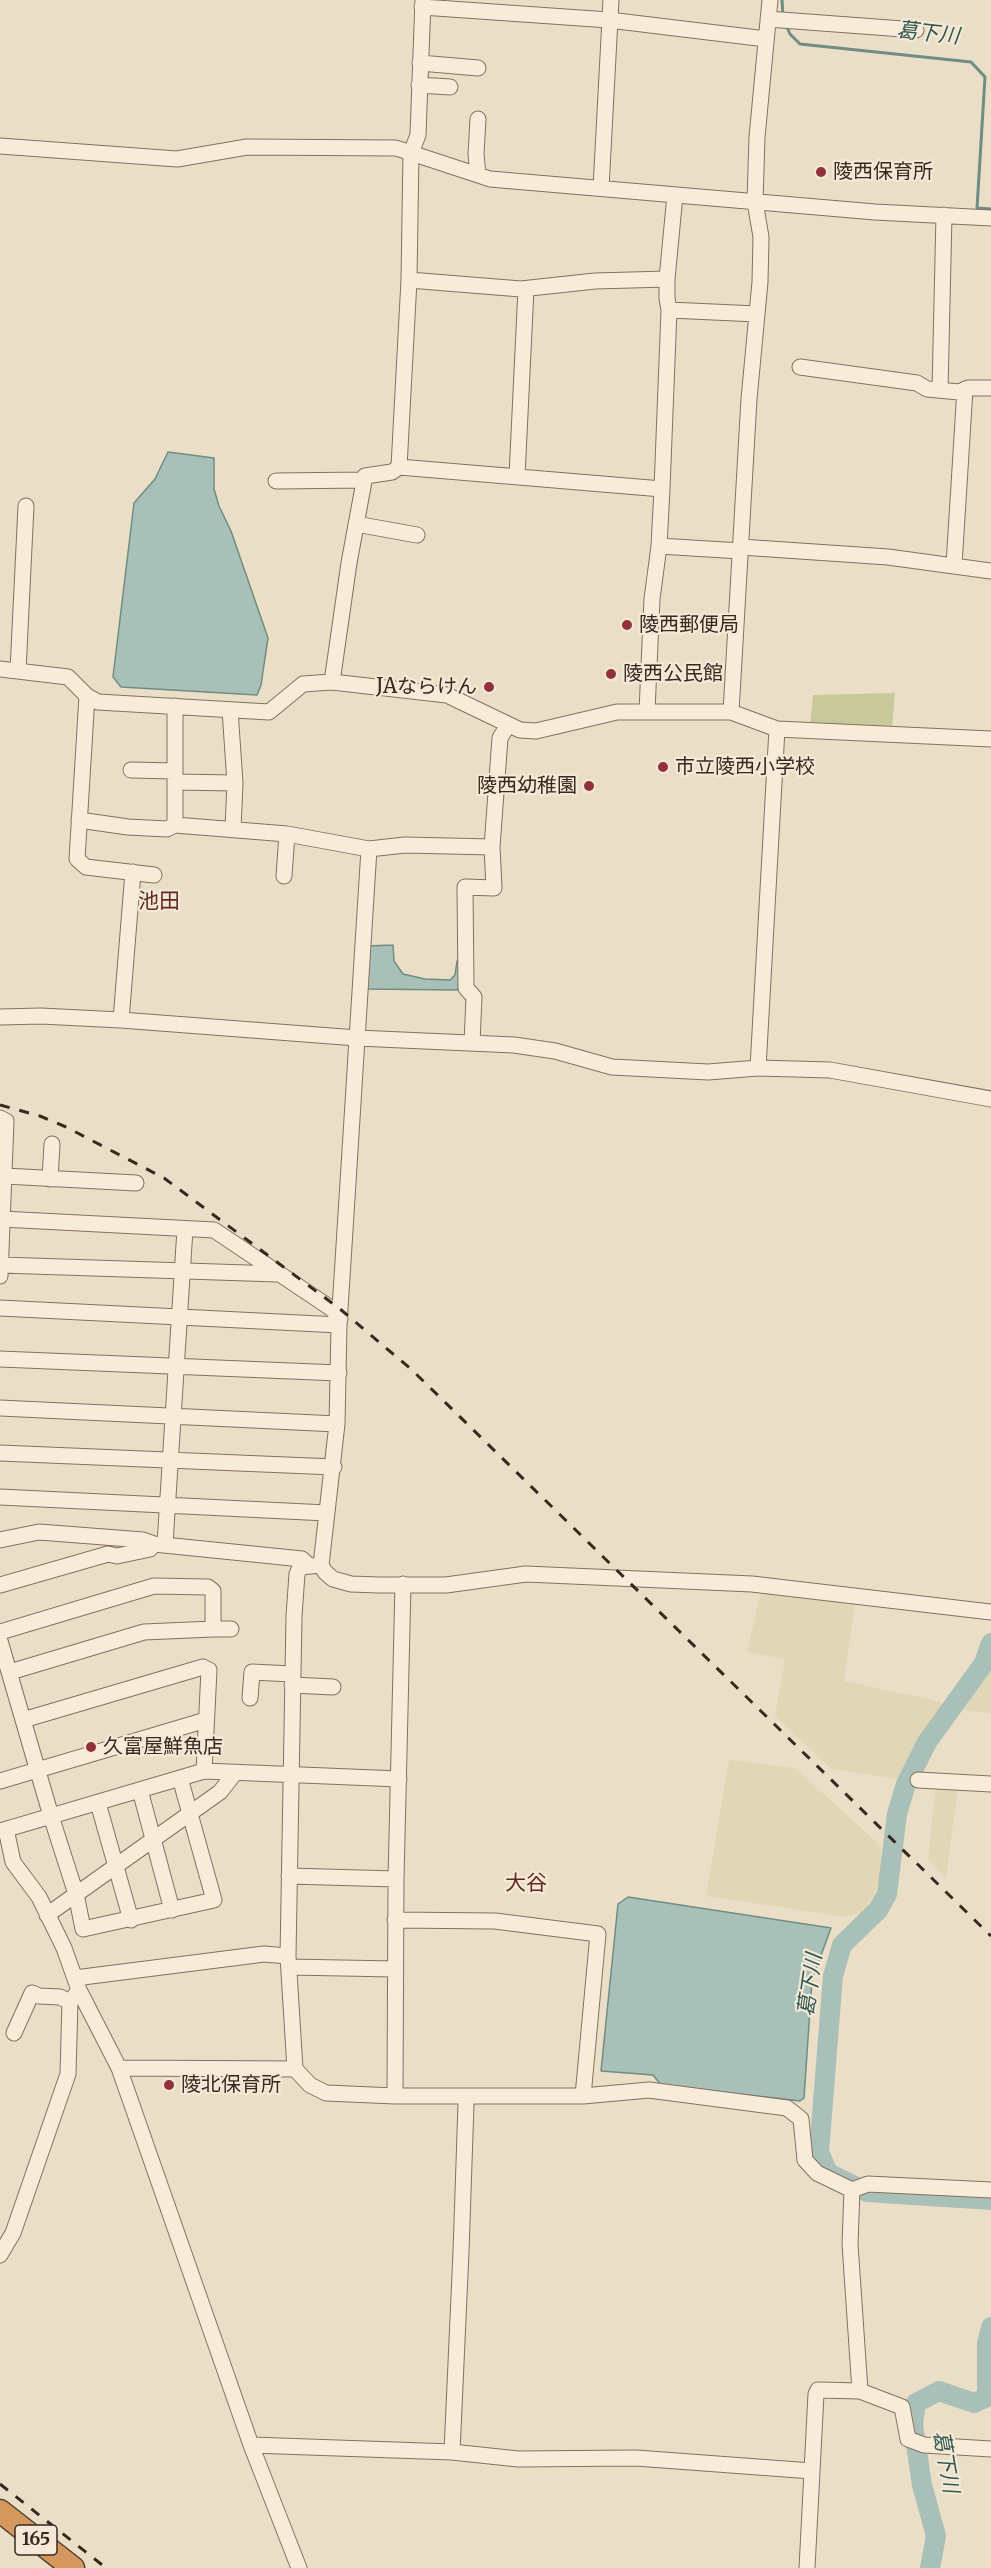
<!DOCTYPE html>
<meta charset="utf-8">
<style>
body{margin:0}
canvas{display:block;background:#ebdec7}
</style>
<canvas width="991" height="2568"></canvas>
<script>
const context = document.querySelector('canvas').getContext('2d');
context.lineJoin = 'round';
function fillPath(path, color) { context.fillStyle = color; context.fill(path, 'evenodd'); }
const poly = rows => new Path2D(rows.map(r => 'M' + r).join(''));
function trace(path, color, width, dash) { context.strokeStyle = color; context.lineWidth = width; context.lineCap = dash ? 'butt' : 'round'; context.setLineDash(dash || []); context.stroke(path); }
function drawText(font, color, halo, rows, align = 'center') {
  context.font = font + ' Merriweather,"Noto Sans JP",serif'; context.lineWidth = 4.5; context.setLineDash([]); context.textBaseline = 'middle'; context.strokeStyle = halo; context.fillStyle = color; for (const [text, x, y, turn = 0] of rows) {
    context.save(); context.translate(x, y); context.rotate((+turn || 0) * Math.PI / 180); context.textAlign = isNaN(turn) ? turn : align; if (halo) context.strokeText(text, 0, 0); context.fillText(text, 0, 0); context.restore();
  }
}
fillPath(poly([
 [762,1588,855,1603,844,1681,938,1701,945,1706,897,1779,831,1769,775,1716,785,1659,747,1652],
 [989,1669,991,1669,991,1713,963,1710],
 [729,1760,795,1768,881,1846,881,1874,874,1895,863,1912,846,1917,706,1896],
 [936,1784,958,1786,946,1879,928,1859]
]), '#e1d6b5');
fillPath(poly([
 [895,693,892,729,810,727,813,695]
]), '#c7c99b');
const water = poly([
 [168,452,214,458,214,489,219,506,231,531,268,638,261,685,257,695,121,687,113,677,134,503,155,479,168,452],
 [393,945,394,961,403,974,425,979,450,980,455,975,457,961,460,961,460,986,457,990,365,989,367,946,393,945],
 [628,1897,831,1928,812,1980,804,2098,800,2101,661,2085,653,2075,601,2071,618,1904,628,1897]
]);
fillPath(water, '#a8c0b7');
trace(water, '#6f8d83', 1.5);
trace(poly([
 [782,0,783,16],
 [786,25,790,34,800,44,971,62,985,77,977,208,991,209]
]), '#6f8d83', 3);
trace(poly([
 [991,1643,984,1663,927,1742,906,1784,897,1814,887,1894,878,1910,842,1945,833,1976,819,2152,828,2173,867,2192,991,2200],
 [930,2568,936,2536,922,2485,913,2424,916,2403,939,2391,974,2403,987,2397,987,2344,991,2327]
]), '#a8c0b7', 20);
const minor = poly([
 [422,7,609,20,766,39],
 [768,19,916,30],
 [420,63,478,68],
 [419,85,450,87],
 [0,146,177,159,247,147,396,148,490,179,875,212,991,218],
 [478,175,476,154,478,119],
 [601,188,611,0],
 [409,280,521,289,595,281,667,279],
 [669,310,757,314],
 [800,367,917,383,927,389,959,392,968,388,991,388],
 [940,390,944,215],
 [399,467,409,280,411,153,418,135,423,0],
 [517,476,526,289],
 [276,481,364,480],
 [356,524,417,535],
 [659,546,741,551],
 [741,547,888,557,991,571],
 [954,565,965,389],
 [0,669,68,677,87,696,98,702,269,712,303,684,332,682,447,695,520,730,536,731,617,712,731,712,777,729,991,739],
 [18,671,26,506],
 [332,682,349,563,365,476,392,472,399,467,662,489],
 [87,696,77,859,86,867,154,875],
 [175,706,175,825],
 [230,710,235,783,233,829],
 [647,711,652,599,659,546,662,489,669,310,667,298,667,279,675,195],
 [731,712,749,399,760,282,761,237,755,202,757,137,770,0],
 [131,770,175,771],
 [175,782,235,783],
 [79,820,128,827,167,829,175,825,287,834,369,849,405,845,492,847,500,738,508,725],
 [369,849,339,1325,337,1424,321,1565,325,1572,333,1579,351,1584,378,1585,446,1585,526,1574,752,1584,991,1612],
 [284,876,287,834],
 [0,1017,41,1016,121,1020,357,1038,514,1045,555,1051,612,1067,708,1072,758,1068,830,1070,991,1099],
 [121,1020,133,872],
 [472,1043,474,997,466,988,465,887,494,888,492,847],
 [758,1068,777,729],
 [0,1118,6,1121,0,1276],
 [5,1176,136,1183],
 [50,1179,52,1144],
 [2,1219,214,1230,332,1309,340,1319],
 [1,1265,278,1274],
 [0,1308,339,1325],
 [0,1359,339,1373],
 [0,1408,337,1424],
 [0,1453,334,1467],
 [0,1497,327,1513],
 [0,1540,39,1532,143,1540,154,1544,302,1559,308,1565],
 [165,1544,185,1229],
 [321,1565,300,1567,297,1574,294,1616,288,1956,295,2069,310,2085,326,2093,395,2096,583,2096,649,2090,787,2108,801,2119,805,2160,817,2173,852,2190,868,2184,991,2190],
 [0,1585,108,1554,117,1556,150,1549,154,1544],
 [213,1629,231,1629],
 [0,1632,154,1586,208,1587,213,1591,213,1629,144,1632,10,1672],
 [0,1641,51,1816,76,1894,83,1929,214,1900,180,1778],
 [292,1685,333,1687],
 [250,1698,252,1672,292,1674],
 [23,1720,203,1667,209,1670,204,1771],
 [918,1780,991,1784],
 [0,1781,206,1720],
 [140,1790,172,1910],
 [98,1803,131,1920],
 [6,1829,13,1862,39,1897,64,1948,79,1990,119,2068,251,2445,299,2568],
 [0,1831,204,1771,399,1779],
 [289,1876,396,1879],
 [47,1915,220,1792,235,1773],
 [395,1920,495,1921,598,1934,583,2096],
 [289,1967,395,1969],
 [75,1978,264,1954,288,1956],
 [14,2033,32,1993,39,1996,60,1997,70,2002],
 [119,2068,295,2069],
 [395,2096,396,1879,403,1584],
 [852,2190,850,2244,860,2391],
 [0,2255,13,2233,68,2074,70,2002,79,1990],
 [251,2445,452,2452,518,2459,636,2458,812,2471],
 [452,2452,461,2252,466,2104,464,2096],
 [807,2568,816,2394,818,2390,860,2391,902,2407,908,2439,924,2445,991,2449]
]);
const highway = poly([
 [0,2511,73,2568]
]);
trace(minor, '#86705d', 17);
trace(highway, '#543f31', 25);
trace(minor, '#f7ecda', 15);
trace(highway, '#d4975e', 22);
trace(poly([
 [0,1105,40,1116,66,1127,164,1178,340,1309,412,1370,991,1936],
 [0,2484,106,2568]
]), '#372920', 3, [10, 10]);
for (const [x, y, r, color] of [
 [821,172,6,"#91313a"],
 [627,625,6,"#91313a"],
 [611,674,6,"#91313a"],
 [489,687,6,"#91313a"],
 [663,767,6,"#91313a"],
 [589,786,6,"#91313a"],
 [91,1747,6,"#91313a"],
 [169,2085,6,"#91313a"]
]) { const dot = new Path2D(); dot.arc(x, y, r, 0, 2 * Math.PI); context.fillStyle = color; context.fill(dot); trace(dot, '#f3e9d6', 2); }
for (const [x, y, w] of [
 [36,2540,42]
]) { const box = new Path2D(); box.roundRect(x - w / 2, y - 15, w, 30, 4.5); context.fillStyle = '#f3e9d6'; context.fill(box); trace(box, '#372920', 1.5); }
drawText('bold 18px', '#372920', null, [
 ["165",36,2540]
]);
drawText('20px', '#372920', '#f3e9d6', [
 ["陵西保育所",833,172],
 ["陵西郵便局",639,625],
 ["陵西公民館",623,674],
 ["JAならけん",477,687,"right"],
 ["市立陵西小学校",675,767],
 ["陵西幼稚園",577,786,"right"],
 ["久富屋鮮魚店",103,1747],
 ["陵北保育所",181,2085]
], 'left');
drawText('italic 21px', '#305650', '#f3e9d6', [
 ["葛下川",928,34,6],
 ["葛下川",811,1985,-82],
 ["葛下川",945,2462,80]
]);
drawText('21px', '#612a22', '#f3e9d6', [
 ["池田",159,902],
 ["大谷",526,1884]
]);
</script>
